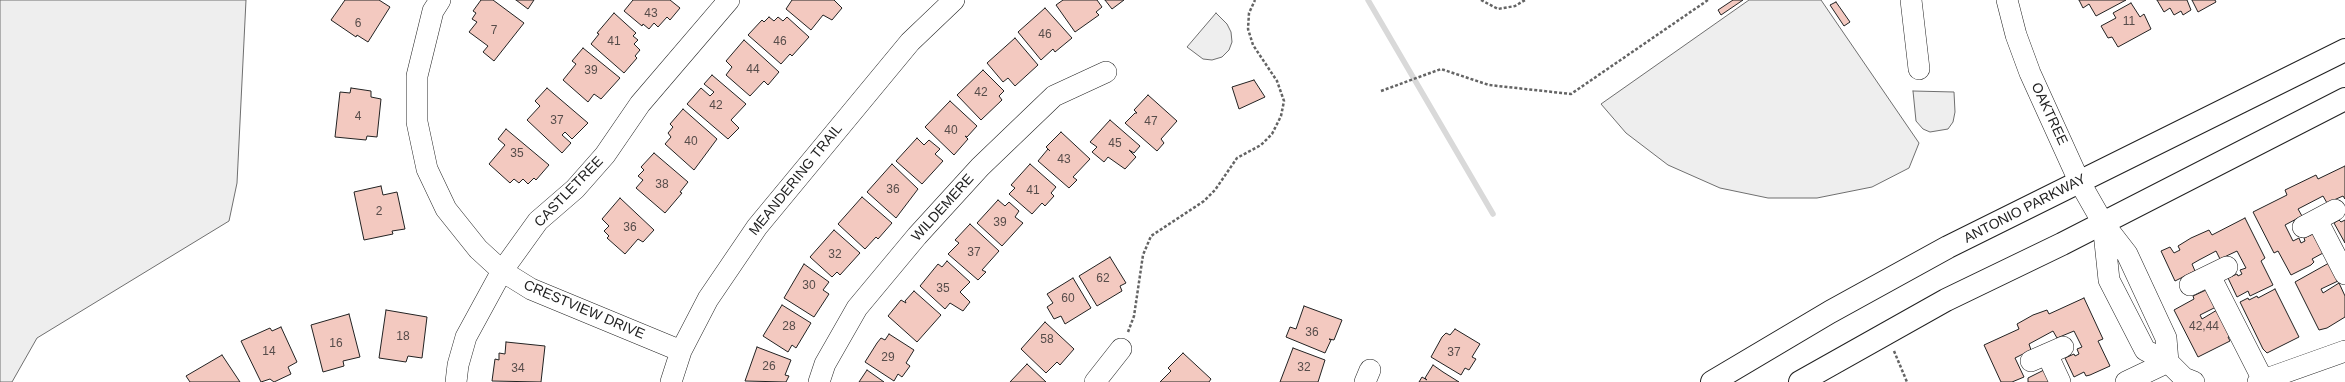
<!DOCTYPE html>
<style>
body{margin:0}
canvas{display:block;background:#fff}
</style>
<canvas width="2345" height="382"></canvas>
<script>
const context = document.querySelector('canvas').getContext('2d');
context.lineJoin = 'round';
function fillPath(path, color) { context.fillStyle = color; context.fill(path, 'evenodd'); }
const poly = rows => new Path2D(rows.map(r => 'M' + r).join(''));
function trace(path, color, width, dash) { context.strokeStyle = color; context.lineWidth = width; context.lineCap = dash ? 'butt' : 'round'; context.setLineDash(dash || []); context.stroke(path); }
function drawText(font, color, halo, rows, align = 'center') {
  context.font = font + ' Helvetica,sans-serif'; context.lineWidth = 3; context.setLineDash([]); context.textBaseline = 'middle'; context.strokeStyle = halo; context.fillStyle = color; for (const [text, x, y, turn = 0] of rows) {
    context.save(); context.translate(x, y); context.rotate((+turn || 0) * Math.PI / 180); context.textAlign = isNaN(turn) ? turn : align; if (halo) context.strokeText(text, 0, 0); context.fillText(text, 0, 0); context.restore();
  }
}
const green = poly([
 [0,0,246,0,237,183,229,221,37,338,12,382,0,382,0,0],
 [1749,0,1821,0,1919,143,1909,168,1872,187,1817,198,1768,198,1720,188,1668,165,1626,133,1601,104,1749,0],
 [1216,13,1227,24,1231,32,1232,42,1229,50,1222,57,1212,60,1203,59,1187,47,1216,13],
 [1913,91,1954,92,1955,112,1953,122,1948,129,1930,132,1923,129,1916,121,1913,91]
]);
fillPath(green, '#eee');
trace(green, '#6f6f6f', 1);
trace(poly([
 [1368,0,1493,214]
]), '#d9d9d9', 5.5);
const building = poly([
 [345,0,379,0,390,7,368,42,357,35,356,37,331,20,345,0],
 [481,0,493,0,524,23,494,61,483,52,488,46,469,32,477,22,472,19,476,13,473,11,481,0],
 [516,0,534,0,528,9,516,0],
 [633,0,670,0,680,8,670,20,667,17,658,27,654,23,649,29,643,24,642,26,624,11,633,0],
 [834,0,842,8,832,20,823,15,811,30,786,9,792,0,834,0],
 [1063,0,1097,0,1102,7,1096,12,1099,15,1075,32,1056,5,1063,0],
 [1105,0,1124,0,1112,9,1105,0],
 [1733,0,1743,0,1721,15,1718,10,1733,0],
 [2079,0,2126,0,2096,16,2089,4,2083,8,2079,0],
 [2157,0,2187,0,2191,10,2183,15,2181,11,2174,15,2170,8,2164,12,2157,0],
 [2192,0,2215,0,2216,2,2198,12,2192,0],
 [1836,2,1850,22,1844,26,1830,5,1836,2],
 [2131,3,2140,17,2144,14,2151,29,2118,47,2112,37,2108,38,2101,26,2116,18,2113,13,2131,3],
 [1045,8,1072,38,1055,52,1053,49,1041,60,1018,32,1045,8],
 [614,13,636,33,633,36,638,40,634,44,640,50,635,56,637,58,624,73,591,44,599,34,597,33,614,13],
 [769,17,774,21,778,17,783,21,787,17,809,37,792,56,790,54,781,64,748,35,762,20,764,22,769,17],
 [1015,38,1038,65,1015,86,1008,78,1003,82,987,63,1015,38],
 [744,40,779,72,768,85,764,81,750,96,726,75,732,67,726,61,744,40],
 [583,48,620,78,601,99,594,94,588,102,563,80,576,64,572,61,583,48],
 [983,70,1004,91,999,96,1002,100,981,120,957,95,983,70],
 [712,75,746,104,731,120,739,128,728,139,687,104,701,88,710,96,714,92,704,84,712,75],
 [1254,80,1265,97,1239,109,1232,87,1254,80],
 [351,88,371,91,371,97,381,99,377,137,367,136,366,140,335,137,340,92,350,93,351,88],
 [547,88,588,123,572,139,565,132,562,135,571,143,562,153,527,120,540,106,535,101,547,88],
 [1148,95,1177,121,1161,139,1164,143,1157,151,1125,123,1135,113,1137,113,1134,110,1148,95],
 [950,101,977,126,967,137,965,136,968,139,954,155,925,127,950,101],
 [683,109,717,139,694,170,665,144,671,137,668,133,673,127,670,124,683,109],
 [1110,120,1140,146,1134,153,1129,150,1136,157,1125,169,1108,157,1104,162,1092,152,1097,147,1090,142,1110,120],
 [506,129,549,165,536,180,534,178,528,184,523,179,519,183,514,179,510,183,489,164,505,145,498,139,506,129],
 [1061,132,1090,159,1073,177,1077,180,1069,188,1038,161,1048,149,1050,151,1046,147,1061,132],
 [917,138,924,145,929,140,940,149,935,154,943,161,922,184,896,161,917,138],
 [654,153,688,182,680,192,682,193,665,213,636,188,643,180,638,176,644,170,641,167,654,153],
 [892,164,918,189,896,218,867,192,892,164],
 [1030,164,1056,187,1051,193,1054,196,1045,206,1042,203,1032,214,1009,194,1015,188,1011,185,1030,164],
 [2345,166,2345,199,2343,196,2327,203,2323,196,2298,209,2302,216,2285,225,2293,241,2299,238,2301,243,2305,241,2304,238,2313,234,2323,253,2312,259,2314,262,2311,265,2291,275,2278,251,2274,253,2253,212,2287,195,2285,190,2316,175,2318,179,2345,166],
 [381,186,383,195,397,192,405,229,392,231,393,234,364,240,354,192,381,186],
 [862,197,892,223,878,239,876,237,865,249,838,224,862,197],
 [620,198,654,230,643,242,638,239,625,254,607,238,609,236,604,231,609,226,602,219,620,198],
 [998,200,1005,206,1009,202,1019,211,1015,217,1023,223,1002,246,977,223,998,200],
 [2245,218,2265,258,2261,261,2273,285,2250,296,2248,291,2237,297,2228,278,2237,274,2238,276,2242,274,2240,270,2246,268,2237,251,2220,259,2216,251,2199,260,2192,264,2195,271,2175,281,2161,251,2170,247,2174,253,2180,250,2178,246,2191,238,2209,230,2212,235,2245,218],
 [2339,220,2341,222,2345,220,2345,243,2334,223,2339,220],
 [970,224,999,251,982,270,986,272,978,280,948,254,959,243,955,240,970,224],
 [834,230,860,253,840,275,837,272,832,277,810,257,834,230],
 [1110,257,1126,283,1120,286,1122,291,1097,306,1079,276,1110,257],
 [947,261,970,282,960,292,970,302,963,311,950,303,945,309,920,286,938,264,942,267,947,261],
 [2329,263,2338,281,2321,289,2323,293,2339,283,2345,296,2345,317,2327,328,2319,330,2295,282,2329,263],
 [804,264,829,282,823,290,829,294,814,317,784,298,804,264],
 [1073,278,1091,308,1065,324,1061,316,1054,319,1047,307,1053,303,1047,294,1073,278],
 [2275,289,2299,337,2267,353,2263,349,2240,302,2248,298,2249,300,2257,296,2258,298,2275,289],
 [2206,290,2216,307,2200,315,2202,319,2217,310,2230,336,2228,337,2230,341,2198,357,2174,310,2194,299,2193,296,2206,290],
 [914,291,941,315,917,342,888,316,901,300,906,303,905,301,914,291],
 [2084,298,2103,339,2098,341,2110,366,2090,375,2086,376,2084,372,2074,377,2065,358,2074,354,2075,356,2079,354,2077,349,2082,347,2074,331,2057,338,2053,331,2029,344,2031,350,2015,358,2024,377,2012,382,2001,382,1984,345,2019,329,2017,324,2033,315,2047,310,2049,314,2084,298],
 [782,305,811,323,796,348,792,345,788,352,763,336,782,305],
 [1304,306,1342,320,1334,340,1329,339,1331,340,1325,353,1286,337,1290,327,1296,329,1304,306],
 [386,310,427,317,422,358,408,356,406,362,379,358,386,310],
 [349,314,360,357,343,361,344,366,323,372,311,325,349,314],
 [1045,322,1074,349,1060,365,1057,362,1046,373,1021,349,1045,322],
 [281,327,297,362,288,367,291,374,274,382,270,379,261,382,241,341,270,328,272,331,281,327],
 [1455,329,1480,344,1472,357,1476,359,1469,370,1465,368,1461,375,1431,357,1442,337,1446,333,1450,335,1455,329],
 [889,334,914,350,906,363,910,366,902,377,898,374,894,381,865,362,877,343,881,338,885,340,889,334],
 [506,342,545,346,541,382,492,381,495,359,499,360,499,353,505,354,506,342],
 [757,347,791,360,785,375,789,376,786,382,745,381,757,347],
 [1293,348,1325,360,1318,382,1280,382,1293,348],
 [1183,353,1211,379,1209,382,1160,382,1171,371,1168,368,1183,353],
 [222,355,240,382,190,382,186,376,222,355],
 [1027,364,1046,382,1010,382,1027,364],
 [1433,365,1443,372,1459,382,1419,382,1422,377,1427,380,1425,378,1433,365],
 [867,370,884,382,859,382,867,370],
 [2044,370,2050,382,2028,382,2028,378,2044,370]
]);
fillPath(building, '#f3c9c0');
trace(building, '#222', 1);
const minor = poly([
 [440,0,433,11,417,76,417,122,427,169,446,209,478,249,502,271,531,289,681,351],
 [1911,0,1919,69],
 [2007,0,2016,35,2030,73,2079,181,2103,223,2127,254,2166,338,2168,362],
 [2317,220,2345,274],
 [2103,223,2109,280,2145,350,2168,362,2184,378,2194,382],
 [2303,227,2335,210],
 [2210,276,2263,380],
 [2190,285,2227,267],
 [2047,354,2060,382],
 [2031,361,2063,347],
 [456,382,458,365,466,337,502,271,538,221,575,189,605,155,640,104,729,0],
 [671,382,681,351,708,299,757,227,910,42,954,0],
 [819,382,825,364,857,308,917,236,980,167,1054,96,1106,72],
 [1095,382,1121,349],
 [1365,382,1370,370],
 [2126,382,2168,362],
 [2258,382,2345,351]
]);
const major = poly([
 [1712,382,1830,312,1948,247,2345,50],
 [1800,382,1946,300,2062,244,2345,99]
]);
trace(minor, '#222', 22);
trace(major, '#222', 24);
trace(poly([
 [1481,0,1498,9,1515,6,1525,0],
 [1381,91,1441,69,1489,85,1571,94,1708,0],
 [1128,332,1134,316,1143,255,1151,236,1204,201,1215,190,1237,158,1261,145,1272,134,1281,116,1284,101,1277,81,1253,45,1248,29,1249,13,1255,0],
 [1894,351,1907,382]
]), '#646464', 2.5, [3, 2]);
trace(minor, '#fff', 21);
trace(major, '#fff', 22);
drawText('12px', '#564c4a', null, [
 ["43",651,14],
 ["11",2129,22],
 ["6",358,24],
 ["7",494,31],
 ["46",1045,35],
 ["41",614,42],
 ["46",780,42],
 ["44",753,70],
 ["39",591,71],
 ["42",981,93],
 ["42",716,106],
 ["4",358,117],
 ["37",557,121],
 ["47",1151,122],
 ["40",951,131],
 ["40",691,142],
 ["45",1115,144],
 ["35",517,154],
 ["43",1064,160],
 ["38",662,185],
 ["36",893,190],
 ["41",1033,191],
 ["2",379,212],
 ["39",1000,223],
 ["36",630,228],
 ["37",974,253],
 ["32",835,255],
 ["62",1103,279],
 ["30",809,286],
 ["35",943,289],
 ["60",1068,299],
 ["28",789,327],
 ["42,44",2204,327],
 ["36",1312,333],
 ["18",403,337],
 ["58",1047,340],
 ["16",336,344],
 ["14",269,352],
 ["37",1454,353],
 ["29",888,358],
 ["26",769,367],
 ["32",1304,368],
 ["34",518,369]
]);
drawText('14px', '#222', '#fff', [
 ["OAKTREE",2049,114,65],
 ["MEANDERING TRAIL",796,180,-51],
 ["CASTLETREE",569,192,-46],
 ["WILDEMERE",943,208,-48],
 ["ANTONIO PARKWAY",2025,209,-27],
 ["CRESTVIEW DRIVE",584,310,23]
]);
</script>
